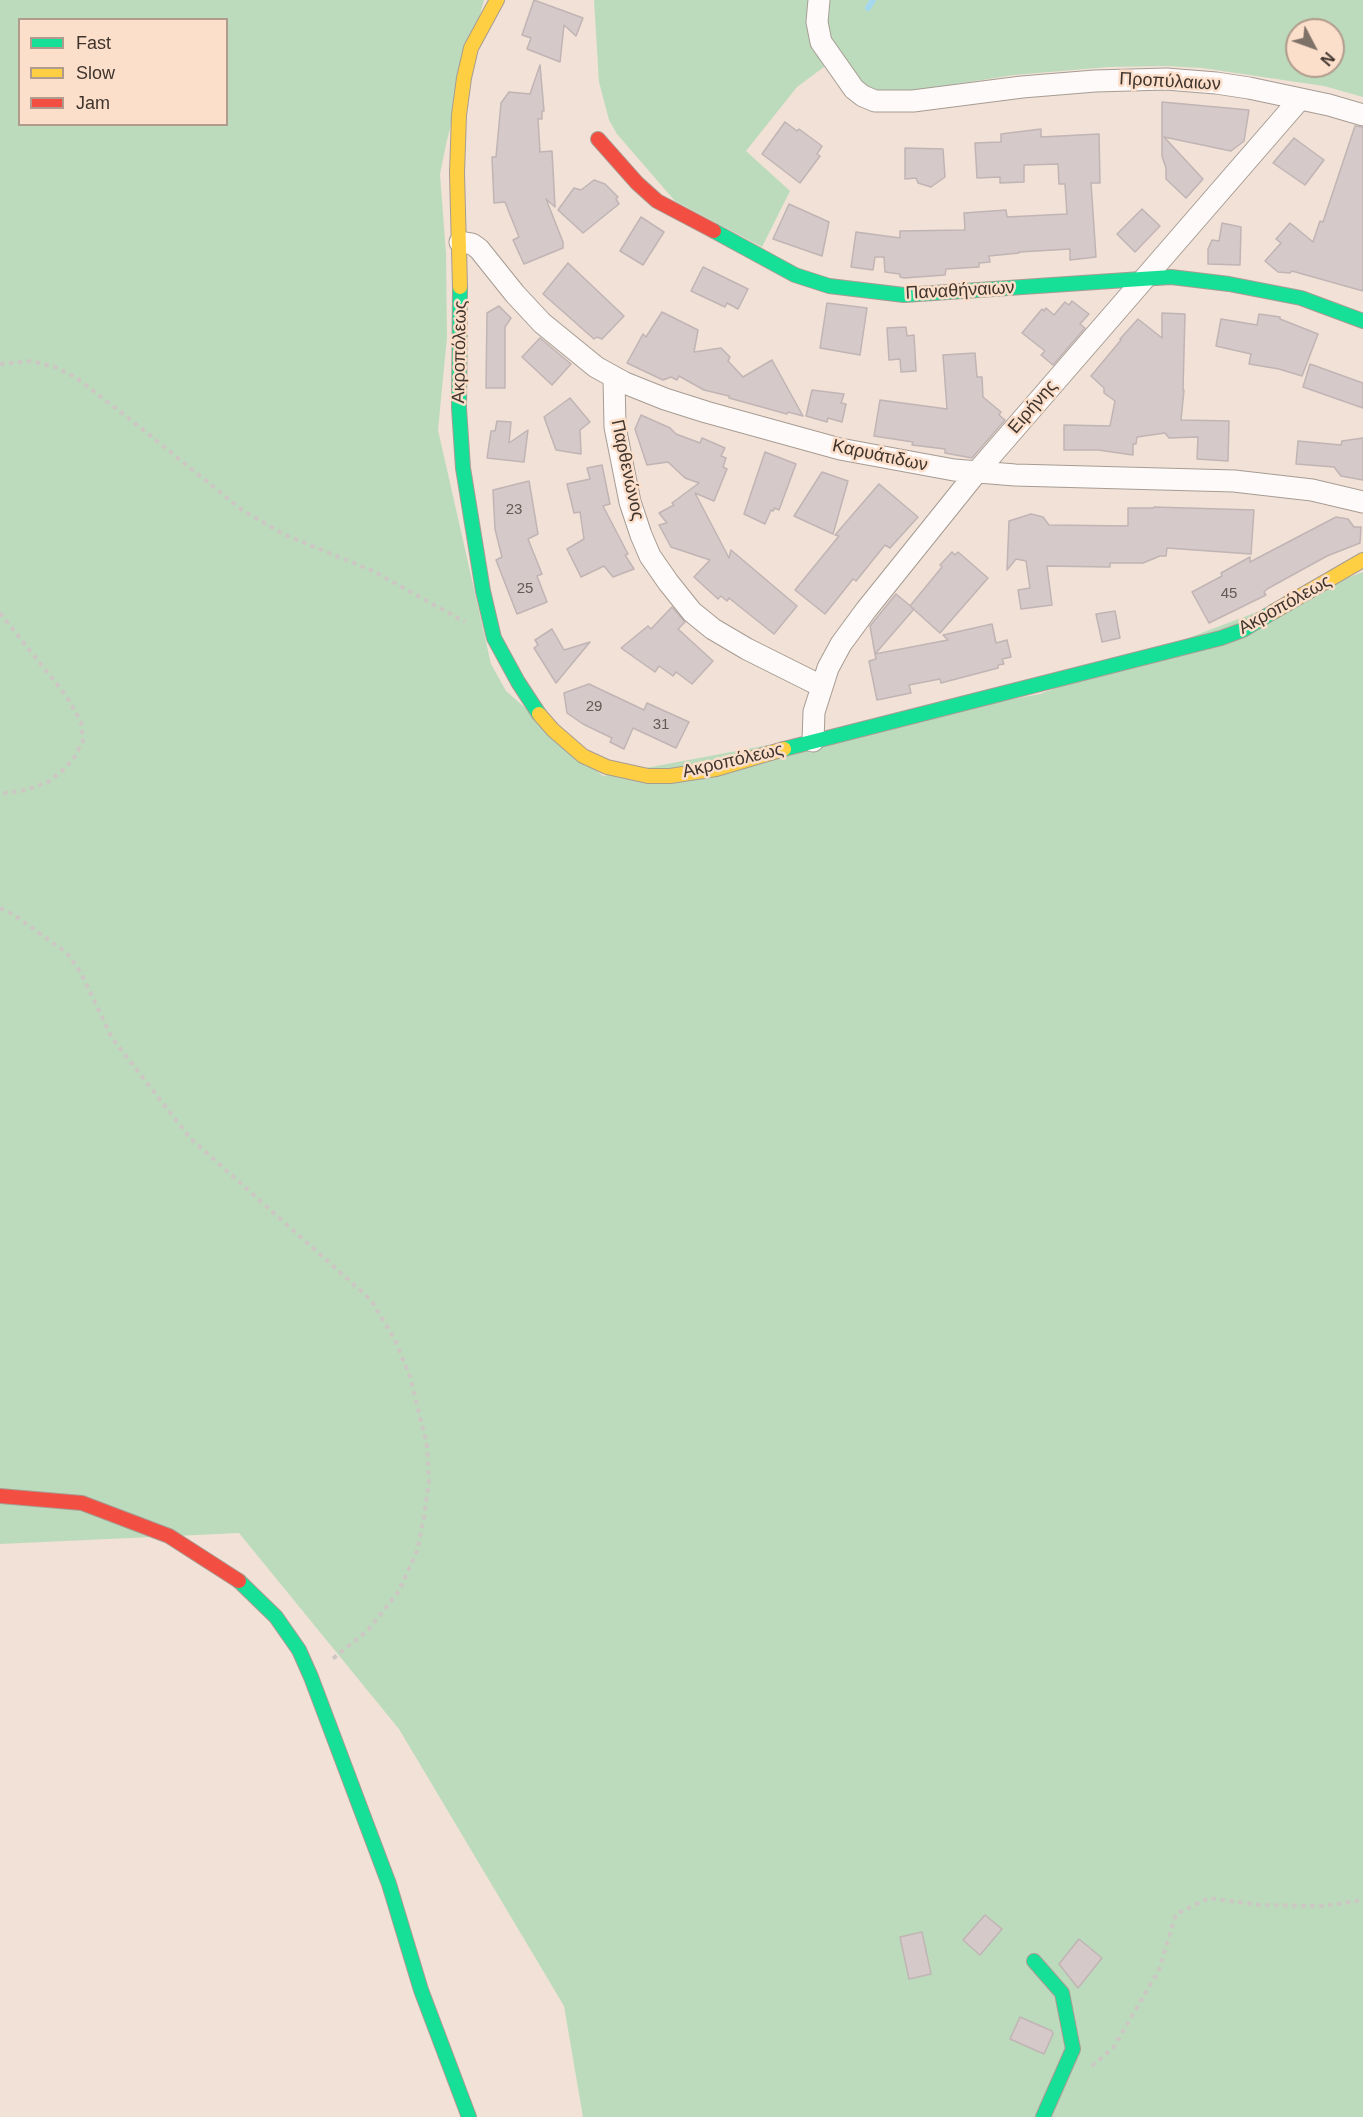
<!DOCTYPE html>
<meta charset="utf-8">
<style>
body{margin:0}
#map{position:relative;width:1363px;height:2117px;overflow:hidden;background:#f1e1d6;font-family:Helvetica,sans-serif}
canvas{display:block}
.legend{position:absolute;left:18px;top:18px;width:210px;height:108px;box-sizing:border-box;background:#fcdfcb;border:2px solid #b19b8c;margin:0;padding:8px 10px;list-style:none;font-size:18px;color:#40352d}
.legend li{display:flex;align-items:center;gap:12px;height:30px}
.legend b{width:30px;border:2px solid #b19b8c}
.north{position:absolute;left:1285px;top:18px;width:60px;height:60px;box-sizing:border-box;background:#fcdfcb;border:2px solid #b19b8c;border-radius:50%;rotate:131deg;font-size:16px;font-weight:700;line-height:24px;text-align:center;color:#40352d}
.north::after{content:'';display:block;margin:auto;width:21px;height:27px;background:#7e7168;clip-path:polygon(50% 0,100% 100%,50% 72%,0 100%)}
</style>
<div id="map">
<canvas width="1363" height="2117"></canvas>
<ul class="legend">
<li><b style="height:8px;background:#16e098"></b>Fast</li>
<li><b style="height:8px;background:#ffcf43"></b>Slow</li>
<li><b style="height:8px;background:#f24e42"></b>Jam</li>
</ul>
<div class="north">N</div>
</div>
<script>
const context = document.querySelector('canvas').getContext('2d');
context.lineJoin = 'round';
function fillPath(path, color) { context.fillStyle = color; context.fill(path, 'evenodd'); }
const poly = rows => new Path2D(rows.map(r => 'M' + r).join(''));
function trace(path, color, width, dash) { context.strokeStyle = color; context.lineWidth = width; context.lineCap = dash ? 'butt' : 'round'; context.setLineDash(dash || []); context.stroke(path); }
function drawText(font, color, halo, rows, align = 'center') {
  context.font = font + ' Helvetica,sans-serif'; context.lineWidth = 5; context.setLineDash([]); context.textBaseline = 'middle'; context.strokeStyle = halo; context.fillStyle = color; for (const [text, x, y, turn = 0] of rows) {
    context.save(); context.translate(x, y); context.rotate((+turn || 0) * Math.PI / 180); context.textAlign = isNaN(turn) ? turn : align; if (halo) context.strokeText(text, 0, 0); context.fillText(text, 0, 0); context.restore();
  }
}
fillPath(poly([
 [0,0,484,0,447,140,440,174,446,254,447,337,438,430,491,664,506,691,603,776,1040,694,1363,572,1363,2117,583,2117,564,2006,399,1729,239,1533,0,1544],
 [20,20,226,20,226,124,20,124],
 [594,0,1363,0,1363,97,1324,86,1202,68,1166,66,1109,67,1014,75,891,94,866,89,840,55,797,87,746,151,790,191,762,247,675,201,617,134,609,120,599,82],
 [1297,30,1333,30,1333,66,1297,66]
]), '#bcdbbc');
trace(poly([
 [868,8,873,0]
]), '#a5d7ee', 6);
const building = poly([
 [534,0,583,18,576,36,564,25,560,62,527,49,531,38,522,35,534,0],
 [540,65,544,111,542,111,542,119,538,119,540,152,552,151,555,207,546,199,563,242,563,248,524,264,513,240,519,237,505,202,494,203,492,157,496,157,501,103,509,92,530,94,540,65],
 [1162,102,1249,110,1244,141,1231,151,1164,137,1203,179,1186,198,1166,179,1166,168,1162,156,1162,102],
 [785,122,797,131,799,129,822,146,817,154,820,156,800,183,762,154,785,122],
 [1355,126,1363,127,1363,291,1292,271,1290,273,1278,272,1265,261,1281,243,1276,239,1290,223,1313,242,1320,221,1323,222,1355,126],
 [1041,129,1041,137,1099,134,1100,183,1091,183,1096,257,1070,260,1070,249,1019,252,1019,253,989,256,990,262,979,263,979,267,946,269,945,275,904,278,900,277,900,274,885,272,884,257,875,257,873,270,851,267,856,232,900,238,900,231,965,230,964,213,1006,210,1007,217,1067,214,1065,184,1059,184,1058,164,1024,165,1024,182,1000,183,1000,177,977,178,975,143,1001,142,1001,134,1041,129],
 [1294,138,1324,160,1305,185,1273,163,1294,138],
 [905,148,943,149,945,177,931,187,918,183,916,178,905,179,905,148],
 [594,180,605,184,618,197,616,199,619,204,583,233,558,210,574,188,581,190,594,180],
 [789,204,829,222,822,256,773,239,789,204],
 [1142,209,1160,226,1135,252,1117,234,1142,209],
 [641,217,664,232,643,265,620,251,641,217],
 [1222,223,1241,227,1240,265,1208,264,1208,249,1212,240,1219,241,1222,223],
 [568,263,624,316,602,339,597,337,594,339,543,294,568,263],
 [703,267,748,289,738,309,727,303,725,307,691,291,703,267],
 [1072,301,1089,314,1080,324,1085,328,1053,365,1041,355,1045,351,1022,333,1042,309,1044,311,1046,308,1054,315,1065,302,1069,305,1072,301],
 [827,303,867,308,860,355,820,348,827,303],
 [499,306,511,318,505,327,505,388,486,388,487,313,499,306],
 [662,312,698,330,694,352,721,348,730,357,728,361,743,377,772,360,803,416,788,412,787,414,729,398,729,396,704,390,679,376,677,380,671,377,663,380,627,363,643,334,646,337,662,312],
 [1162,313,1185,314,1183,390,1184,390,1181,420,1229,421,1228,461,1197,459,1198,437,1169,438,1165,433,1137,437,1136,444,1133,444,1133,455,1098,450,1064,450,1064,425,1110,426,1115,401,1104,393,1104,388,1091,376,1121,340,1120,339,1138,319,1162,338,1162,313],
 [1259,314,1280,317,1280,319,1318,334,1302,376,1279,369,1249,364,1251,354,1216,346,1221,319,1257,325,1259,314],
 [906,327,907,336,914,335,916,371,901,372,900,359,889,360,887,328,906,327],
 [540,338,571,364,552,385,522,357,540,338],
 [975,353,977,377,982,377,983,397,1001,412,999,415,1005,420,972,458,945,453,945,449,912,445,913,442,874,436,880,400,947,409,943,355,975,353],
 [1310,364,1363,383,1363,408,1303,387,1310,364],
 [812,390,844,394,841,403,846,404,842,422,828,418,827,422,806,416,812,390],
 [570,398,590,422,580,430,581,454,556,450,544,417,570,398],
 [641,415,670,428,676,434,700,443,702,438,725,448,721,456,726,458,723,467,727,469,714,501,695,493,729,558,731,550,797,606,774,634,729,598,727,601,721,596,718,599,694,577,710,560,671,547,659,525,667,523,659,513,674,505,672,503,699,483,685,478,668,462,647,465,635,429,641,415],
 [497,421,511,422,509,443,528,430,524,462,487,458,491,431,495,431,497,421],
 [1363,438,1363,480,1341,476,1334,467,1296,464,1298,441,1341,445,1342,441,1363,438],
 [765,452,796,464,779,510,775,508,773,511,771,510,765,524,744,514,765,452],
 [602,465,610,504,603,506,628,554,625,555,634,569,613,577,604,566,581,577,567,549,584,539,580,512,574,513,567,484,590,479,587,468,602,465],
 [822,472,848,481,833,534,794,516,822,472],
 [529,481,538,534,528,539,542,574,537,576,547,602,517,614,496,560,502,557,495,529,493,490,529,481],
 [879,484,918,517,890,548,885,545,856,581,853,579,825,614,795,590,839,536,835,535,879,484],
 [1154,507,1254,510,1251,554,1167,548,1166,556,1160,556,1143,563,1110,563,1110,567,1047,566,1052,605,1021,609,1018,590,1030,588,1026,561,1016,559,1007,570,1009,521,1031,514,1043,517,1049,525,1128,526,1128,508,1153,508,1154,507],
 [1336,517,1348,519,1354,527,1361,527,1360,543,1327,556,1267,589,1264,592,1266,595,1209,623,1192,592,1222,576,1221,573,1250,557,1250,562,1336,517],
 [952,552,955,555,958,552,988,578,940,633,910,606,942,567,940,565,952,552],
 [896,594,914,609,875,654,870,626,896,594],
 [672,607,685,622,678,629,713,661,692,684,676,672,673,676,659,666,655,672,621,648,648,626,651,629,672,607],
 [1115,611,1120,638,1102,642,1096,614,1115,611],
 [992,624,996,643,1007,640,1011,657,1002,659,1004,664,998,665,998,668,941,683,940,679,909,685,911,693,877,700,869,661,876,659,875,654,948,640,943,635,992,624],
 [552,629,564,650,590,642,556,683,534,648,538,645,535,640,552,629],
 [589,684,644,710,647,703,689,722,676,748,633,728,624,749,610,742,612,738,583,724,567,713,564,693,589,684],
 [985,1915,1002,1929,980,1955,963,1940,985,1915],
 [922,1932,931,1974,909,1979,900,1937,922,1932],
 [1079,1939,1102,1958,1078,1988,1059,1964,1079,1939],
 [1020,2017,1052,2031,1053,2034,1044,2054,1010,2039,1020,2017]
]);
fillPath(building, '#d5c9c9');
trace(building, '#c0b4b4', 1.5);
const street = poly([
 [819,0,817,22,821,42,854,89,863,96,875,101,913,101,1022,87,1095,81,1166,79,1216,83,1249,88,1329,105,1363,115],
 [460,242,472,244,479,249,515,294,542,323,596,367,625,383,665,399,706,412,840,449,954,470,1015,475,1234,481,1312,490,1363,502],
 [614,378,615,427,630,502,641,535,650,556,668,582,692,612,713,629,747,649,821,686],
 [813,741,814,712,828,668,841,644,866,610,976,473,1300,99]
]);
const fast = poly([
 [714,231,795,275,829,286,904,295,1171,277,1229,284,1301,298,1363,321],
 [460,287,459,408,463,468,483,591,494,638,518,682,539,714],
 [784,749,1221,638,1243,630,1273,612],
 [239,1581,276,1617,299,1650,311,1677,389,1884,421,1990,469,2117],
 [1034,1961,1062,1993,1073,2049,1043,2117]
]);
const slow = poly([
 [460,287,457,173,459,115,464,78,471,48,497,0],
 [1273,612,1363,560],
 [539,714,553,730,583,756,607,767,648,776,670,776,716,769,784,749]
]);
const jam = poly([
 [598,139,637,183,657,201,714,231],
 [0,1496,82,1503,169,1536,239,1581]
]);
trace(street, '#a79c93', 23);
trace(fast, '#a79c93', 16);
trace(slow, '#a79c93', 16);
trace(jam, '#a79c93', 16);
trace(poly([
 [0,364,32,361,55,367,75,377,126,416,242,510,283,534,373,571,465,622],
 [0,613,67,697,81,722,83,741,74,758,62,771,48,782,26,790,0,794],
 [0,908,14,915,67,953,81,973,112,1038,190,1138,371,1300,395,1340,410,1377,427,1445,429,1480,424,1518,417,1551,399,1591,368,1630,330,1661],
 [1092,2066,1113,2048,1159,1970,1176,1914,1209,1898,1260,1905,1325,1906,1363,1900]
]), '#cdc7c3', 4, [4.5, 4.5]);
trace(street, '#fdfaf9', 21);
trace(fast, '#16e098', 14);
trace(slow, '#ffcf43', 14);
trace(jam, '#f24e42', 14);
drawText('15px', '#655a54', null, [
 ["23",514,510],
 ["25",525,589],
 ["45",1229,594],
 ["29",594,707],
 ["31",661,725]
]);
drawText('18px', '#40352d', '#fcdfcb', [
 ["Προπύλαιων",1170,82,3],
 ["Παναθήναιων",960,291,-3],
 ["Ακροπόλεως",460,352,-89],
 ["Ειρήνης",1033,407,-49],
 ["Καρυάτιδων",880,456,12],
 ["Παρθενώνος",627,470,78],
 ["Ακροπόλεως",1285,605,-29],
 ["Ακροπόλεως",733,761,-13]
]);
</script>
